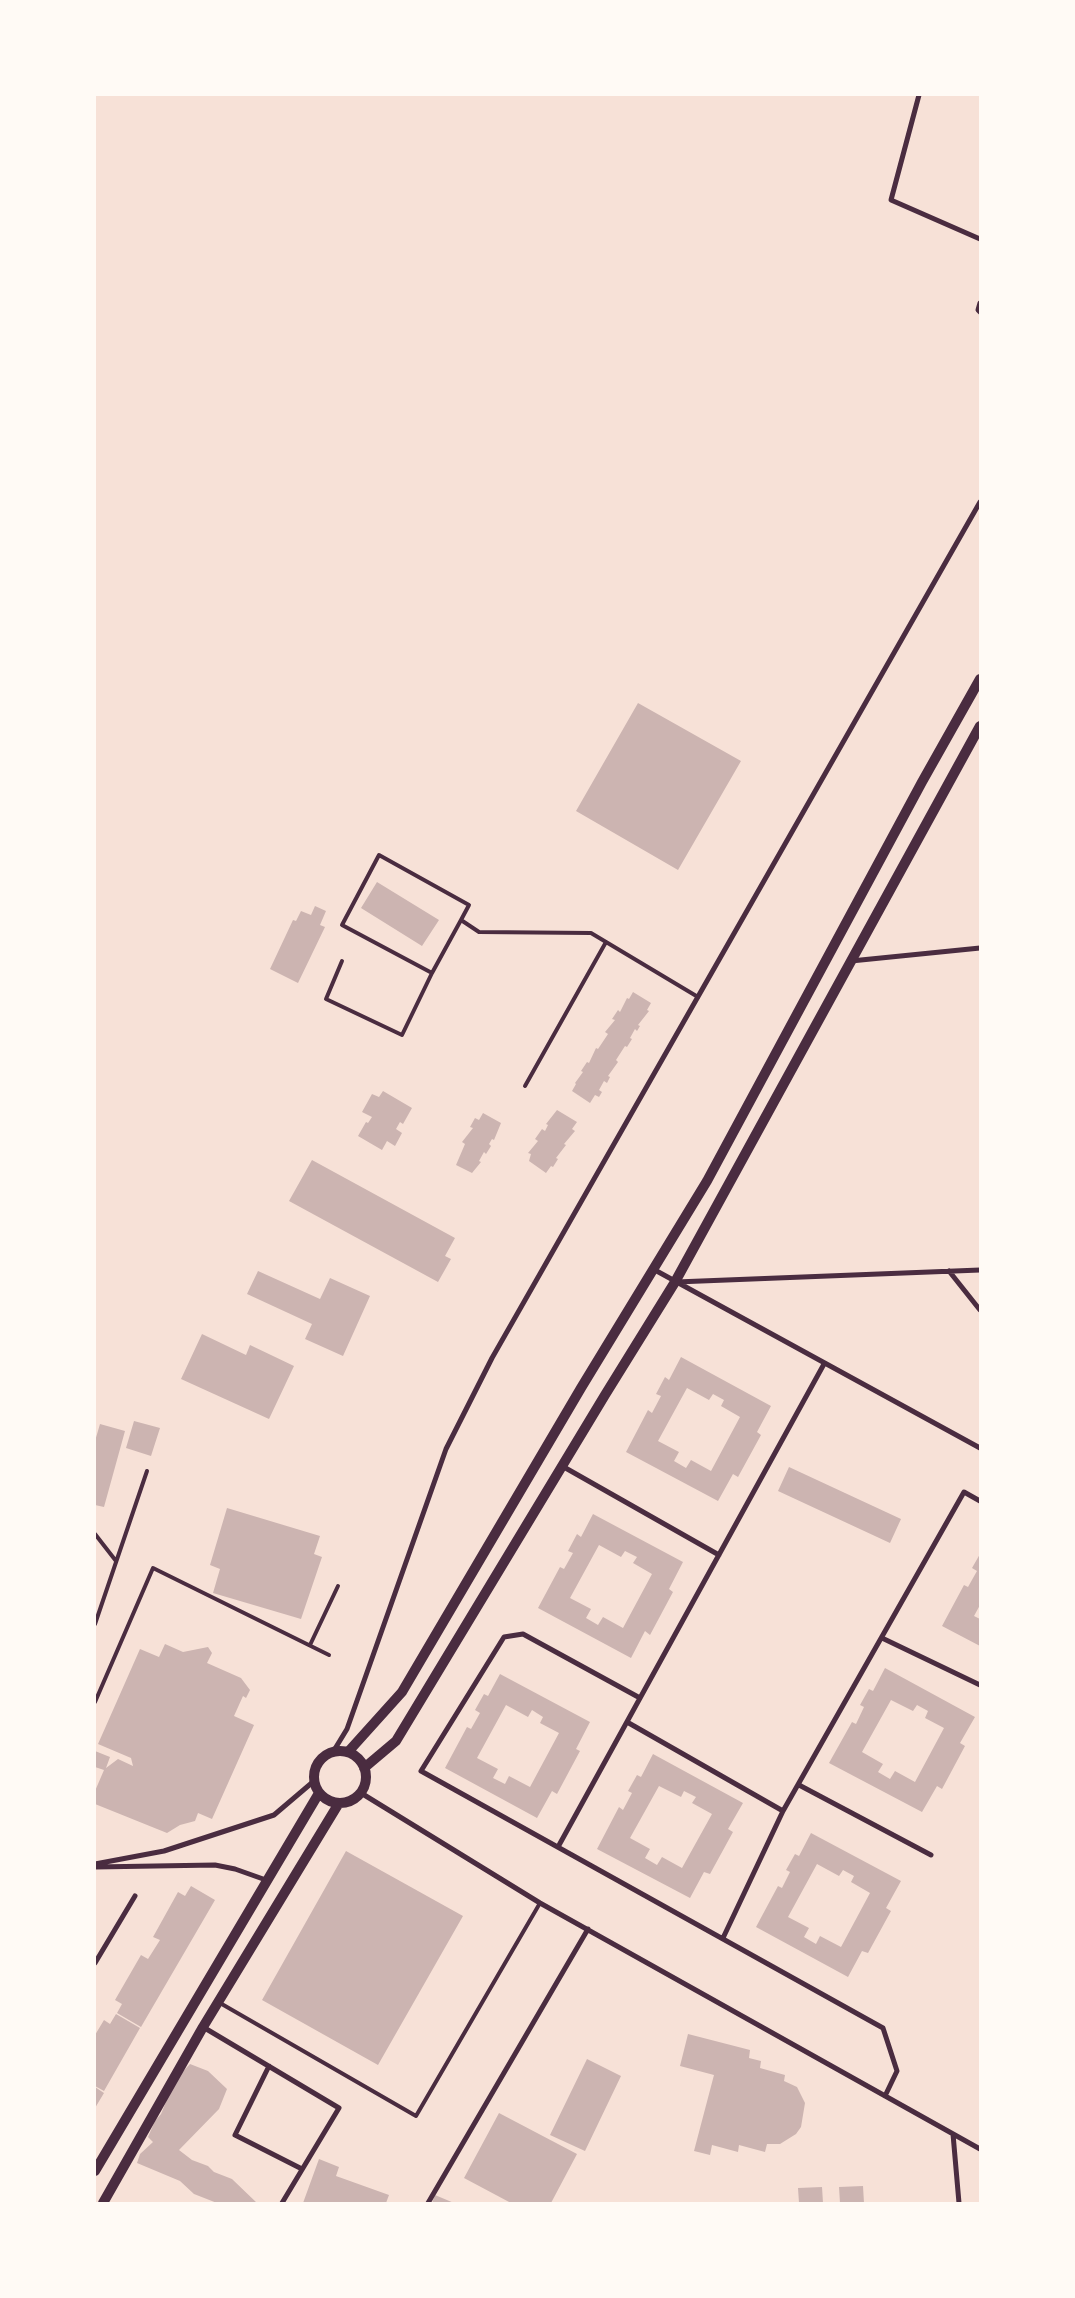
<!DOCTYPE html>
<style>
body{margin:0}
#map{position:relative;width:1075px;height:2298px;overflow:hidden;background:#f7e1d7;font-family:"Varela Round",sans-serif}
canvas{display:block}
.frame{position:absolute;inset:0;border:96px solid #fffaf5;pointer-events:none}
</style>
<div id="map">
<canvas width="1075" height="2298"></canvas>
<div class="frame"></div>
</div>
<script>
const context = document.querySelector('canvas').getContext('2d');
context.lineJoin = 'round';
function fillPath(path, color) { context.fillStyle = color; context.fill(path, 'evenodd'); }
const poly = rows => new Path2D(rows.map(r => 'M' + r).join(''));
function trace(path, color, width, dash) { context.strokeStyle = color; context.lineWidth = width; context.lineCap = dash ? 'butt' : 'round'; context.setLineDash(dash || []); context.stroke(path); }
fillPath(poly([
 [638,703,741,761,678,870,576,811],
 [377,882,439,920,422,946,361,908],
 [315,906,326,911,320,925,325,927,298,983,270,969,293,920,296,921,301,911,311,915],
 [633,992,651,1003,647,1010,649,1011,638,1025,640,1026,637,1031,635,1029,630,1038,632,1039,627,1047,625,1046,616,1060,618,1062,608,1076,610,1077,607,1083,604,1081,599,1090,602,1092,599,1097,595,1095,590,1103,572,1091,576,1084,575,1083,583,1072,581,1071,587,1062,589,1063,596,1048,598,1049,608,1034,605,1032,615,1020,612,1019,618,1010,620,1012,627,998,629,999],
 [383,1091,412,1108,403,1124,400,1122,396,1129,402,1133,395,1146,387,1141,382,1150,358,1136,366,1122,368,1123,372,1117,362,1112,372,1094,379,1097],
 [557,1110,577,1122,572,1129,575,1131,564,1144,566,1145,556,1158,558,1159,553,1167,551,1166,546,1173,529,1161,531,1154,528,1153,538,1141,535,1139,542,1129,545,1131,548,1125,546,1124],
 [483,1113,501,1123,494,1140,492,1139,489,1144,491,1146,486,1154,484,1152,479,1161,481,1162,472,1173,456,1165,465,1144,462,1142,473,1128,470,1127,475,1118,479,1120],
 [312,1160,455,1238,445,1256,451,1259,438,1282,289,1201],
 [258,1271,320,1299,330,1278,370,1296,343,1356,305,1339,312,1324,247,1294],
 [202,1334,246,1355,250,1345,294,1366,269,1419,181,1379],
 [681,1357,771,1406,757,1432,761,1435,738,1477,733,1474,718,1501,626,1452,648,1410,652,1413,661,1396,656,1394,665,1377,669,1380],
 [687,1388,709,1400,713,1394,724,1400,721,1406,740,1417,711,1471,691,1460,686,1468,674,1461,679,1452,658,1441],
 [134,1421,160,1428,151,1456,126,1448],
 [100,1424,125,1431,104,1507,95,1505,95,1441],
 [789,1467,901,1519,890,1543,778,1491],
 [227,1508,320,1536,314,1554,322,1557,301,1619,213,1593,220,1569,210,1565],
 [593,1514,683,1562,669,1589,673,1592,650,1635,645,1631,631,1658,538,1608,560,1567,564,1569,573,1553,568,1551,577,1534,581,1537],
 [599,1545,621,1557,625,1551,637,1557,633,1563,652,1574,623,1628,603,1617,598,1625,586,1618,591,1609,570,1598],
 [980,1554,980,1605,974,1616,980,1619,980,1646,942,1626,964,1585,968,1587,977,1571,972,1568],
 [165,1644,183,1652,208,1647,212,1653,207,1663,241,1678,250,1690,246,1698,243,1696,234,1716,254,1725,212,1819,198,1813,195,1821,180,1825,167,1833,95,1804,95,1791,104,1770,95,1767,95,1751,110,1757,106,1768,118,1759,133,1766,131,1758,98,1744,140,1649,159,1657],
 [885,1668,975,1717,960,1743,965,1746,942,1789,937,1786,922,1812,829,1763,852,1722,856,1724,864,1707,860,1705,869,1689,873,1691],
 [891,1700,913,1711,917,1705,928,1711,925,1718,944,1728,915,1782,895,1771,890,1779,878,1772,883,1764,862,1752],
 [500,1674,590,1722,576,1749,580,1751,557,1794,552,1791,537,1818,445,1768,467,1727,471,1729,480,1713,475,1710,484,1694,488,1696],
 [506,1705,528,1717,532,1710,543,1717,540,1723,559,1733,530,1787,509,1776,505,1784,493,1778,498,1769,477,1758],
 [653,1754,743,1803,728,1829,733,1832,710,1874,704,1872,690,1898,597,1849,619,1807,623,1810,632,1793,628,1791,637,1775,641,1777],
 [659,1786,681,1797,684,1791,696,1797,692,1803,712,1814,682,1868,662,1857,657,1865,645,1858,650,1849,630,1838],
 [811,1833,901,1881,886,1908,891,1911,868,1953,862,1951,848,1977,756,1927,778,1886,782,1888,790,1872,786,1870,795,1854,799,1856],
 [817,1864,839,1876,843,1870,854,1876,851,1882,870,1893,841,1947,820,1936,816,1944,804,1937,809,1928,788,1917],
 [346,1851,463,1916,378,2065,262,2000],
 [191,1886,215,1900,141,2027,117,2013,122,2004,115,2000,141,1955,148,1959,160,1940,153,1937,178,1892,185,1896],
 [116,2014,140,2028,104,2091,95,2086,95,2035,104,2020,110,2024],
 [688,2034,750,2050,749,2058,761,2061,760,2068,785,2075,784,2081,797,2087,805,2103,801,2127,796,2134,780,2144,767,2144,765,2152,739,2145,738,2152,712,2145,710,2155,694,2151,714,2075,680,2066],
 [587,2059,621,2076,585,2151,550,2135],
 [190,2064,208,2071,227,2089,219,2109,179,2150,192,2160,208,2166,214,2172,232,2179,257,2203,217,2203,194,2194,180,2181,137,2163,140,2154,153,2142,148,2137,155,2121,161,2114,175,2080],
 [95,2087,104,2093,95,2108],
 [499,2113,577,2154,551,2203,511,2203,464,2178],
 [319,2159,339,2167,336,2176,389,2195,386,2203,303,2203],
 [863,2186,864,2203,840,2203,839,2187],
 [822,2187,823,2203,799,2203,798,2188],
 [435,2195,454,2203,432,2203]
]), '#ccb4b1');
trace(poly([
 [461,920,432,973,342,925,379,855,469,905,461,920,479,932,591,933,698,997],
 [342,961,326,999,402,1035,432,973],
 [525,1086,606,942],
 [95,1534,116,1561],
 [95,1624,147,1471],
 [310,1645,338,1586],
 [95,1702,153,1568,329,1655],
 [220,2003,416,2116,540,1903]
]), '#4a2c40', 4);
trace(poly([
 [919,95,891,200,980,239],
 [980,303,978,310,980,312],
 [851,961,980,948],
 [653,1269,980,1448],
 [949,1271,980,1310],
 [676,1282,980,1270],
 [562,1466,719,1555],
 [882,1638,980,1685],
 [640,1698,523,1634,504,1637,421,1771,883,2028,897,2071,885,2096],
 [627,1722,783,1811],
 [333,1752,347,1729,446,1449,492,1358,980,502],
 [799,1785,931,1855],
 [361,1793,540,1903,980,2149],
 [558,1847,824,1364],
 [95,1864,164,1851,274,1815,314,1781],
 [95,1867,215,1865,235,1869,266,1880],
 [723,1938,783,1811,964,1492,980,1501],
 [95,1963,135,1896],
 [203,2027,339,2108,282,2203],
 [269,2066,235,2135,302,2169],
 [953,2134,959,2203],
 [428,2203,588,1929]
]), '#4a2c40', 5);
trace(poly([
 '314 1777a26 26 0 1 1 52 0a26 26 0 1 1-52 0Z',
 [348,1752,402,1692,581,1388,707,1181,922,782,980,679],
 [364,1768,396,1741,605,1395,675,1282,980,726],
 [95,2171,319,1793],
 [103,2203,203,2027,339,1803]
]), '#4a2c40', 10);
</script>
